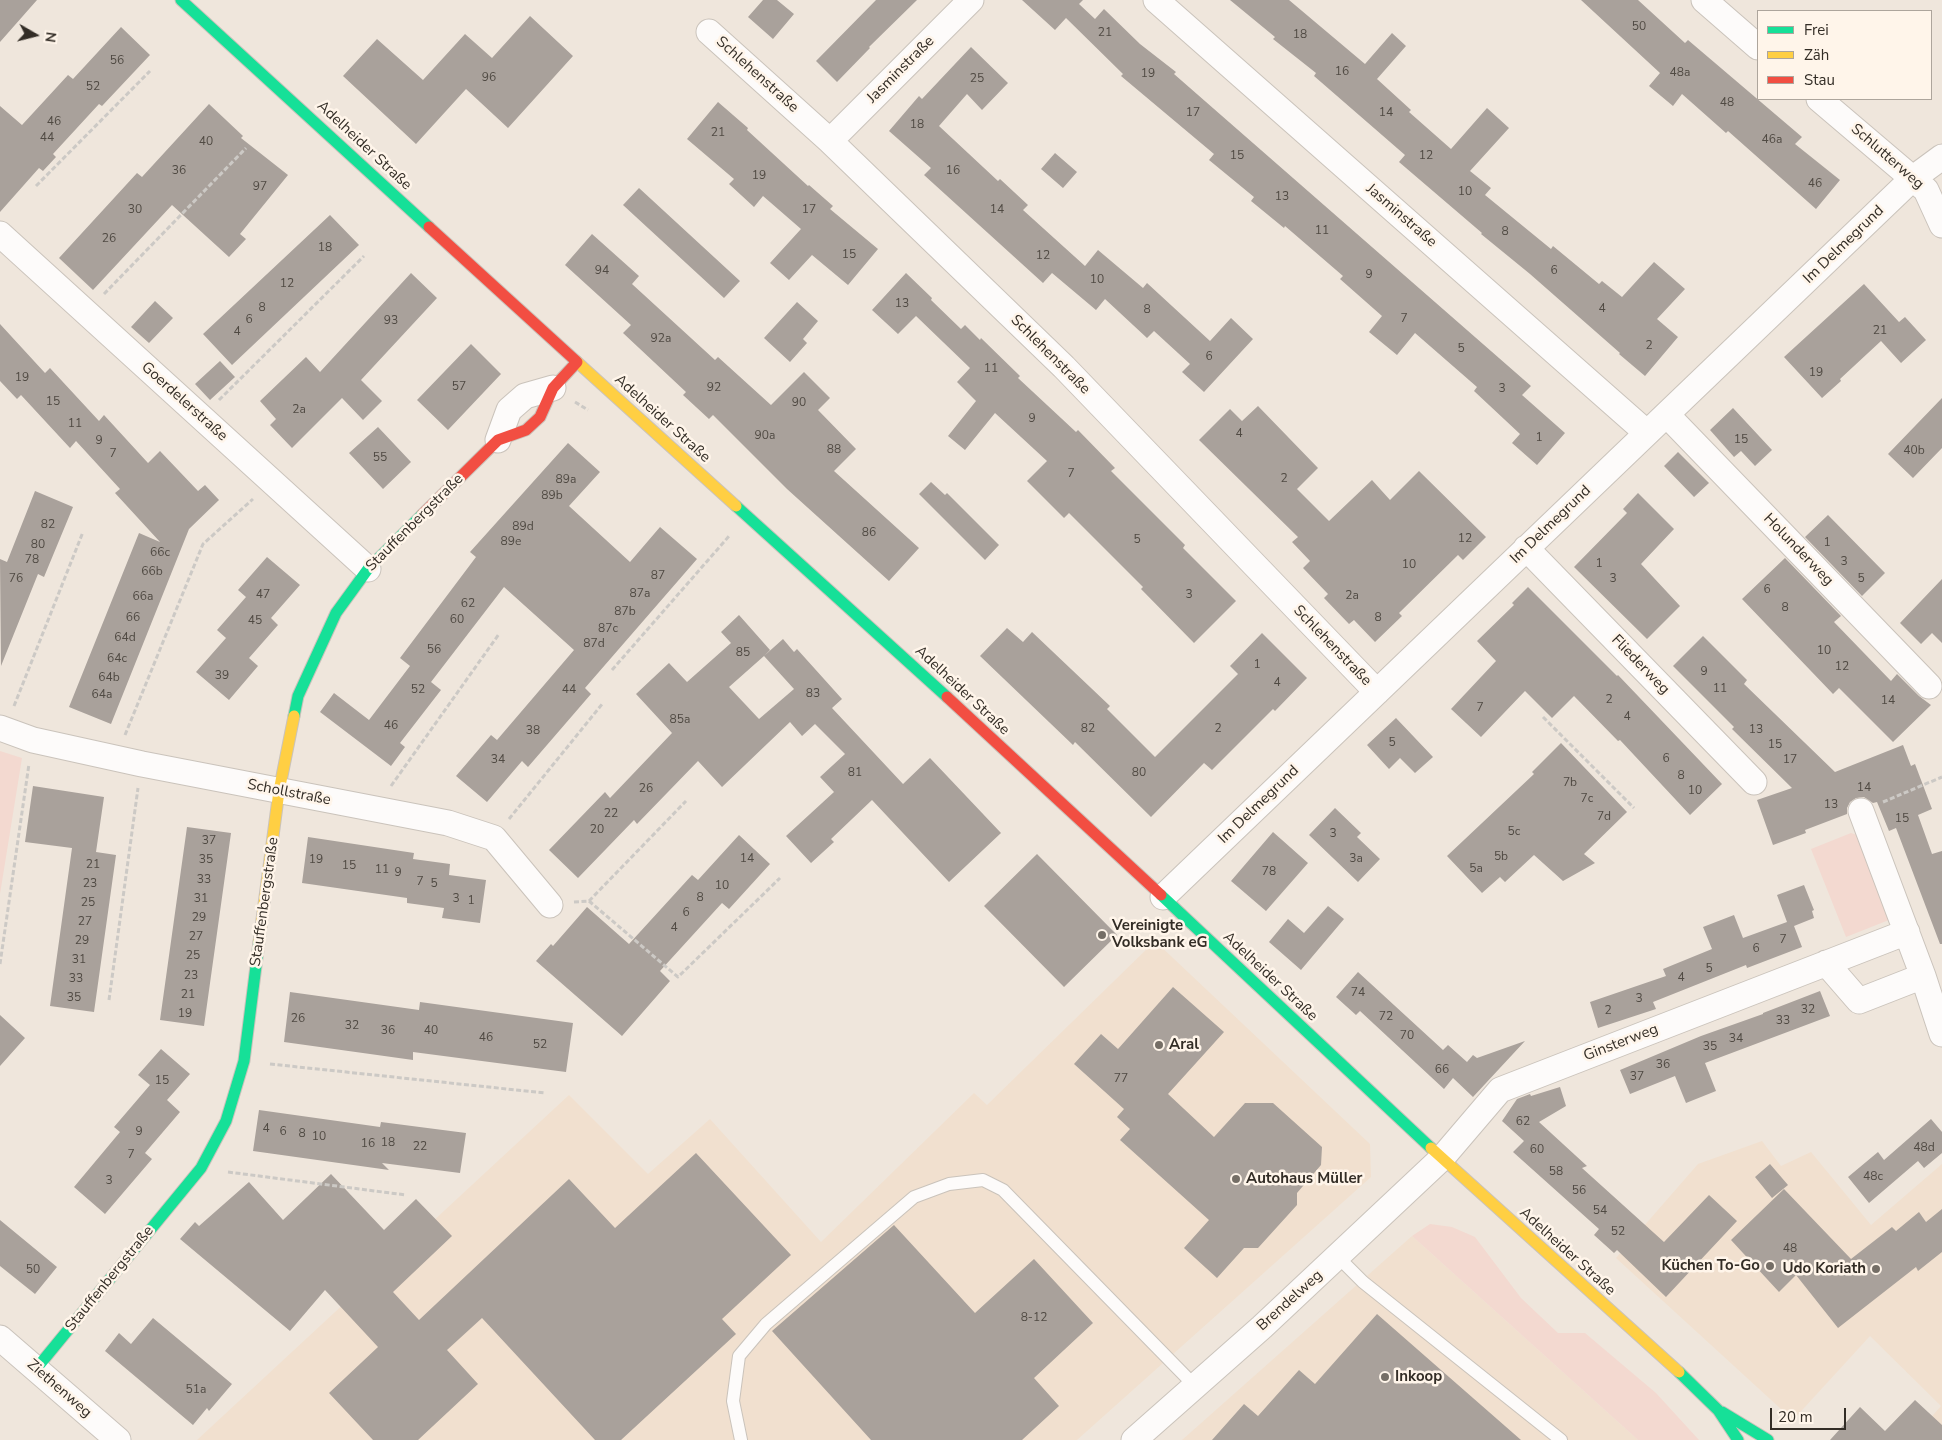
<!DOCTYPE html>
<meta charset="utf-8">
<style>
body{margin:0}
#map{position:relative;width:1942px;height:1440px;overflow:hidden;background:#efe6dc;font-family:"Nunito Sans",sans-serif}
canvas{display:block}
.legend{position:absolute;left:1757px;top:10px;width:175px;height:90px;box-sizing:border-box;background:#fff5ea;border:1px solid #ada59c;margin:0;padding:6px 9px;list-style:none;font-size:15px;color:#332d26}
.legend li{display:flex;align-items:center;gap:10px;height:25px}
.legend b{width:25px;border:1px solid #ada59c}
.north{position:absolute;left:10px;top:10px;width:50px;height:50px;-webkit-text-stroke:4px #fff5ea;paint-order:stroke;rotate:98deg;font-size:14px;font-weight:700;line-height:20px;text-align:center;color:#332d26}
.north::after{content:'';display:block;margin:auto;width:18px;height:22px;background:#332d26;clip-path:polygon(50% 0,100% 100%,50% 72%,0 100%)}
.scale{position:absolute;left:1770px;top:1408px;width:76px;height:22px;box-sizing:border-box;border:2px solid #332d26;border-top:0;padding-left:6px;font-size:15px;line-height:18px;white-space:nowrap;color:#332d26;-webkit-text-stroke:4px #fff5ea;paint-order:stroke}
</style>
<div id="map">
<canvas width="1942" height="1440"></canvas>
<ul class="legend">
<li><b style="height:6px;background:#16e098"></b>Frei</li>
<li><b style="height:6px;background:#ffcf43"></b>Zäh</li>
<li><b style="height:6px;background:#f24e42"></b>Stau</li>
</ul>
<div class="north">N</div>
<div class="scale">20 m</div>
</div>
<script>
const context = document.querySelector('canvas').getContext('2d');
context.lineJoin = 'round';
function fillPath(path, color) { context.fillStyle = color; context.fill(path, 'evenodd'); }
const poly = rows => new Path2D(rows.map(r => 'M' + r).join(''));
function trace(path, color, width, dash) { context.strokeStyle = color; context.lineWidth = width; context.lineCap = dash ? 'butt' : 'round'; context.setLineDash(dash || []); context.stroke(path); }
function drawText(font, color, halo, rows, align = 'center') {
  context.font = font + ' "Nunito Sans",sans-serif'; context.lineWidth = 5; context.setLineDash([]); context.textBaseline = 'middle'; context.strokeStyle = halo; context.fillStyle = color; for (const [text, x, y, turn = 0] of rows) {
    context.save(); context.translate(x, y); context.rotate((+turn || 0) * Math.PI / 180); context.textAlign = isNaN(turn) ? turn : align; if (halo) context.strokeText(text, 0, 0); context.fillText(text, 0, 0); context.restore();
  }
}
fillPath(poly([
 [1155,941,1370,1144,1371,1177,1077,1440,197,1440,569,1095,648,1174,710,1119,821,1242,974,1093,987,1105],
 [1762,1141,1781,1166,1811,1152,1871,1225,1942,1164,1942,1440,1911,1440,1941,1406,1870,1336,1793,1420,1616,1258,1698,1164],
 [1412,1236,1638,1440,1182,1440]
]), '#f1e0cf');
fillPath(poly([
 [0,751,22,758,0,894],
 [1851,833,1863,837,1894,918,1846,937,1811,849],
 [1430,1224,1452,1227,1475,1237,1521,1298,1558,1333,1585,1333,1656,1393,1699,1440,1638,1440,1412,1236]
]), '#f3d9d0');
fillPath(poly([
 [0,0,37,0,0,42],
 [763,0,777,0,794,14,773,39,748,17],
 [876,0,917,0,869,47,870,48,837,82,816,61],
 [1022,0,1083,0,1079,4,1095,19,1104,9,1140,44,1176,72,1174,74,1531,386,1522,395,1565,433,1537,465,1512,443,1520,434,1474,391,1477,387,1415,333,1397,355,1369,332,1382,316,1340,279,1343,276,1285,226,1284,228,1251,201,1254,197,1209,160,1214,154,1121,76,1123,74,1066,18,1055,30],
 [1230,0,1289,0,1365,64,1392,33,1406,46,1377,79,1411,110,1409,112,1451,149,1487,108,1509,128,1470,171,1491,188,1485,195,1551,249,1553,246,1599,284,1602,281,1622,297,1654,262,1685,289,1657,319,1678,337,1645,376,1619,354,1620,353,1530,274,1481,234,1482,233,1399,162,1405,155,1314,76,1316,73,1273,39,1275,37],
 [1581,0,1638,0,1685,43,1688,40,1802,137,1795,144,1840,180,1816,209,1728,131,1726,133,1682,94,1673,106,1649,86,1660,73],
 [530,16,573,56,508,128,466,89,416,144,343,76,377,39,423,80,465,34,492,58],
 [121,27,150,55,102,106,99,104,53,154,56,157,43,171,39,168,0,212,0,106,22,125,68,75,73,79],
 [971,47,1008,83,982,110,967,94,939,126,998,181,1000,179,1028,205,1023,210,1085,266,1098,250,1143,288,1147,283,1210,341,1231,318,1253,339,1204,392,1182,372,1190,364,1154,331,1147,338,1105,299,1096,310,1052,273,1043,283,924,175,931,168,889,131,919,96,922,99],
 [718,102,748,128,747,130,808,186,809,185,833,206,830,209,878,249,848,285,812,255,789,280,770,263,801,229,763,196,754,207,729,184,734,179,687,139],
 [209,104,243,136,241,138,288,175,240,234,246,239,229,257,172,205,93,290,59,258,137,173,142,177],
 [1055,153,1077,172,1063,188,1041,169],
 [639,188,740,281,724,298,623,205],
 [330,215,359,245,232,365,203,334],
 [592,234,639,276,632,284,715,360,718,357,771,405,804,372,830,398,818,410,856,449,834,471,919,548,889,581,787,489,713,415,709,419,683,395,686,392,623,333,631,325,565,265],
 [411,273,437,298,361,380,382,401,363,420,342,398,292,448,270,425,276,419,260,401,306,357,320,372],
 [906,273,932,298,931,300,961,329,965,325,980,340,981,338,1020,376,1018,378,1076,432,1078,430,1115,468,1111,471,1185,545,1183,548,1236,601,1194,643,1141,589,1143,587,1069,513,1064,518,1027,481,1047,461,995,413,965,450,948,436,976,401,957,382,970,368,916,316,898,334,872,310],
 [1864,284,1899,322,1905,317,1926,340,1901,363,1881,341,1840,379,1841,381,1822,398,1784,357],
 [155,301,173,318,149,343,131,327],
 [797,302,818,321,803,339,807,343,790,362,764,338],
 [0,324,45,373,50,368,99,421,104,415,148,463,160,451,198,491,205,485,219,500,189,529,111,724,69,707,139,533,160,542,115,493,120,489,76,441,70,448,21,395,17,399,0,381],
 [471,344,501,374,448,430,417,400],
 [220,361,235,377,210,400,195,384],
 [1942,398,1942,448,1913,478,1888,454],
 [1258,406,1318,468,1297,489,1329,521,1372,480,1390,500,1419,471,1486,537,1463,560,1458,555,1399,613,1402,616,1375,642,1354,620,1349,624,1324,598,1328,594,1303,568,1310,561,1292,542,1298,537,1199,440,1230,409,1242,421],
 [1733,408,1772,450,1755,466,1741,451,1734,457,1710,430],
 [378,427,411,462,383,489,349,453],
 [568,443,600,472,569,506,630,562,660,527,697,559,585,688,591,694,528,767,522,761,487,802,456,776,491,735,497,740,574,650,504,587,431,682,441,690,400,743,405,747,391,766,320,712,334,693,369,720,410,666,400,658,476,557,470,552],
 [1678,452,1709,483,1694,497,1664,466],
 [931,482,945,495,947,493,999,545,985,560,919,494],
 [35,491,73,507,44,577,38,574,1,666,0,559,7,562],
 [1638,493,1674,529,1641,564,1680,606,1647,639,1574,567,1627,513,1623,509],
 [1828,515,1885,573,1862,596,1805,537],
 [267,557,300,585,271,618,278,625,249,658,258,666,229,700,196,672,226,638,217,630,246,597,238,590],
 [1785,558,1841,616,1834,622,1891,681,1897,674,1919,696,1931,705,1893,742,1839,688,1833,694,1742,599],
 [1942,579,1942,643,1932,633,1921,644,1900,623],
 [1528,587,1617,676,1618,675,1722,784,1690,815,1620,740,1618,741,1574,696,1552,718,1525,691,1481,737,1451,709,1496,661,1477,641,1514,605,1512,603],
 [739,615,770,650,764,656,783,639,794,652,797,649,842,699,832,708,903,784,930,758,1001,833,949,882,872,800,831,839,834,842,811,863,786,836,834,792,820,777,845,754,815,724,802,736,790,722,722,787,698,761,637,824,634,820,578,878,549,850,605,792,610,798,672,733,636,694,669,663,687,682,731,643,721,632],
 [764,656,794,689,759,719,729,687],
 [1007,628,1023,642,1032,632,1110,706,1107,709,1155,757,1238,674,1230,666,1262,633,1307,678,1275,711,1273,709,1212,770,1204,763,1151,817,1075,742,1073,745,980,656],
 [1703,636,1747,680,1744,684,1835,772,1903,745,1911,766,1915,764,1932,809,1918,815,1932,854,1942,851,1942,944,1940,944,1896,828,1889,831,1877,802,1873,803,1864,797,1856,798,1850,802,1847,808,1847,814,1805,830,1806,833,1773,845,1757,800,1792,788,1732,729,1734,727,1673,666],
 [1396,718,1433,757,1415,773,1400,758,1389,769,1367,745],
 [1561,743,1627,812,1584,854,1595,863,1563,881,1534,855,1505,882,1500,877,1482,893,1447,856,1534,774,1532,772],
 [33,786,104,797,96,852,116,855,94,1012,50,1006,72,848,25,842],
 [1335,808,1361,833,1357,837,1380,859,1358,882,1309,835],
 [187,827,231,833,204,1026,160,1020],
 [1273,832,1308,863,1266,911,1231,881],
 [739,835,770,864,729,909,722,903,660,971,670,981,622,1036,536,961,551,944,553,946,587,907,629,944,692,875,698,880],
 [308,837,414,853,413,859,450,864,449,875,486,880,480,923,442,918,444,908,407,903,407,898,302,883],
 [1037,854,1117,935,1064,987,984,906],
 [1804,885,1814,910,1812,911,1814,918,1794,926,1802,947,1747,968,1746,965,1653,1002,1656,1009,1598,1028,1590,1002,1666,976,1663,969,1712,949,1703,927,1734,915,1743,938,1787,922,1777,895],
 [1328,906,1344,919,1301,970,1269,942,1288,919,1304,933],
 [1358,972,1443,1050,1448,1045,1467,1062,1473,1055,1477,1058,1525,1041,1473,1097,1453,1078,1444,1089,1360,1011,1356,1015,1336,997],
 [1173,987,1224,1032,1168,1094,1214,1137,1245,1103,1273,1103,1322,1147,1321,1165,1297,1193,1297,1205,1258,1248,1244,1248,1217,1278,1184,1248,1209,1220,1120,1140,1130,1129,1117,1117,1124,1109,1074,1064,1101,1034,1118,1049],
 [1820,991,1830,1016,1705,1063,1716,1091,1686,1103,1675,1076,1630,1094,1620,1070,1701,1036,1763,1014,1763,1013],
 [290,992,419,1010,420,1002,573,1023,566,1072,413,1052,413,1060,284,1042],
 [0,1015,25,1038,0,1066],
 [161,1049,190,1074,167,1100,180,1112,145,1153,152,1159,105,1214,74,1187,120,1132,114,1127,150,1085,138,1075],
 [1560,1087,1566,1106,1539,1122,1587,1166,1582,1168,1664,1242,1709,1195,1737,1221,1666,1297,1617,1250,1614,1253,1594,1235,1599,1229,1513,1152,1524,1141,1502,1121,1517,1099,1530,1094,1531,1096],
 [259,1110,380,1127,381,1122,466,1133,460,1173,382,1163,389,1170,253,1151],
 [1931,1119,1942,1132,1942,1153,1924,1168,1918,1161,1869,1203,1848,1177,1878,1152,1884,1160],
 [696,1153,791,1255,722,1319,736,1334,621,1440,595,1440,482,1318,447,1350,478,1384,418,1440,373,1440,329,1393,378,1347,325,1290,290,1331,180,1239,195,1222,199,1226,249,1182,283,1220,331,1174,384,1230,416,1199,452,1236,393,1292,419,1320,569,1179,615,1228],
 [1770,1164,1788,1185,1772,1198,1755,1177],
 [1784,1189,1851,1259,1892,1227,1896,1231,1919,1212,1926,1222,1942,1209,1942,1252,1918,1271,1916,1267,1838,1328,1796,1275,1779,1292,1731,1240],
 [0,1220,57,1267,35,1294,0,1266],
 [894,1225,975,1313,1034,1259,1093,1323,1034,1378,1059,1406,1022,1440,871,1440,772,1331],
 [1377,1314,1521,1440,1212,1440,1244,1404,1258,1416,1299,1370,1315,1384],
 [153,1318,232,1384,209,1411,207,1408,193,1425,105,1351,119,1333,131,1344],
 [1915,1400,1942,1425,1942,1440,1830,1440,1860,1407,1885,1431]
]), '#a9a19b');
const lane = poly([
 [1338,1257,1363,1282,1561,1440],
 [741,1440,733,1401,739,1356,766,1324,914,1197,949,1184,983,1180,1003,1190,1195,1386]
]);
const street = poly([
 [1156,0,1647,433],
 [1704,0,1758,47],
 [709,32,830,141,1064,367,1377,692],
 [1819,99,1926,190,1942,225],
 [830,141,971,0],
 [0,234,368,569],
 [1667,415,1929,686],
 [498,440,509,410,525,396,553,388],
 [1526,548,1754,782],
 [0,728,33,740,142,764,448,823,494,838,550,905],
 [1861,811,1923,976,1942,1034],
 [1163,897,1912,179,1942,157],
 [1826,963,1859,1001,1923,976],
 [0,1338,118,1440],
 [1134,1440,1262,1327,1442,1158,1500,1090,1907,932]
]);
const fast = poly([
 [181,0,429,227],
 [736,506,947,697],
 [294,716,298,696,336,613,368,569,422,515],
 [1161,895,1431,1148],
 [36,1369,201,1168,226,1121,244,1061,259,942],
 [1679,1372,1718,1410,1738,1440],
 [1722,1412,1768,1440]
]);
const slow = poly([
 [576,361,736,506],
 [259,942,279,791,294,716],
 [1431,1148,1679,1372]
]);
const jam = poly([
 [429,227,576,361],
 [422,515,498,440,526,430,540,417,553,388,577,362],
 [947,697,1161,895]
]);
trace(lane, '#cac3bb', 14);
trace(street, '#cac3bb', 27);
trace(fast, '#cac3bb', 13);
trace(slow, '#cac3bb', 13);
trace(jam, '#cac3bb', 13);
trace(poly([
 [36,186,150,71],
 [104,294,246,148],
 [219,400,364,256],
 [575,402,588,410],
 [612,670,730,535],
 [14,706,83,532],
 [1543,717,1634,808],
 [125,735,203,544,253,499],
 [391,786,499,634],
 [1883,802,1942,777],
 [509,819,603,703],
 [589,901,678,977,780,878],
 [574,902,589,901,686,801],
 [0,964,29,764],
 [109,1000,138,788],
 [270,1064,545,1093],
 [228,1172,406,1195]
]), '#ccc9c5', 3, [5, 2.5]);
trace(lane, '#fdfbfa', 12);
trace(street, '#fdfbfa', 25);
trace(fast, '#16e098', 11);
trace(slow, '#ffcf43', 11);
trace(jam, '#f24e42', 11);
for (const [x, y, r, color] of [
 [1102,935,5,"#756e66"],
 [1159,1045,5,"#756e66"],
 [1236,1179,5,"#756e66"],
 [1770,1266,5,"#756e66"],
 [1876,1269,5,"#756e66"],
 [1385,1377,5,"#756e66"]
]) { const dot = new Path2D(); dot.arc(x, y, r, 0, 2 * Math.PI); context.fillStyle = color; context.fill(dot); trace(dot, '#fff5ea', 2); }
drawText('12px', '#504a43', null, [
 ["50",1639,27],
 ["21",1105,33],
 ["18",1300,35],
 ["56",117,61],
 ["16",1342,72],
 ["48a",1680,73],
 ["19",1148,74],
 ["96",489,78],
 ["25",977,79],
 ["52",93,87],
 ["48",1727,103],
 ["17",1193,113],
 ["14",1386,113],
 ["46",54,122],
 ["18",917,125],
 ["21",718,133],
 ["44",47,138],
 ["46a",1772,140],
 ["40",206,142],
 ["15",1237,156],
 ["12",1426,156],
 ["36",179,171],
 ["16",953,171],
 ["19",759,176],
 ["46",1815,184],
 ["97",260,187],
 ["10",1465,192],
 ["13",1282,197],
 ["30",135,210],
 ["17",809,210],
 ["14",997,210],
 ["11",1322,231],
 ["8",1505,232],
 ["26",109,239],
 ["18",325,248],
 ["15",849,255],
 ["12",1043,256],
 ["94",602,271],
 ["6",1554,271],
 ["9",1369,275],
 ["10",1097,280],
 ["12",287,284],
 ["13",902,304],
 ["8",262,308],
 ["4",1602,309],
 ["8",1147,310],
 ["7",1404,319],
 ["6",249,320],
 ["93",391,321],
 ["21",1880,331],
 ["4",237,332],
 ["92a",661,339],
 ["2",1649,346],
 ["5",1461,349],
 ["6",1209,357],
 ["11",991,369],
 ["19",1816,373],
 ["19",22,378],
 ["57",459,387],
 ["92",714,388],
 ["3",1502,389],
 ["15",53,402],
 ["90",799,403],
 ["2a",299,410],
 ["9",1032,419],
 ["11",75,424],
 ["4",1239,434],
 ["90a",765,436],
 ["1",1539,438],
 ["15",1741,440],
 ["9",99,441],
 ["88",834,450],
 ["40b",1914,451],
 ["7",113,454],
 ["55",380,458],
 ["7",1071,474],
 ["2",1284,479],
 ["89a",566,480],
 ["89b",552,496],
 ["82",48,525],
 ["89d",523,527],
 ["86",869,533],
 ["12",1465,539],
 ["5",1137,540],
 ["89e",511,542],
 ["1",1827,543],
 ["80",38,545],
 ["66c",160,553],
 ["78",32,560],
 ["3",1844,562],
 ["1",1599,564],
 ["10",1409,565],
 ["66b",152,572],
 ["87",658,576],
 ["76",16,579],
 ["3",1613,579],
 ["5",1861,579],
 ["6",1767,590],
 ["87a",640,594],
 ["47",263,595],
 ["3",1189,595],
 ["2a",1352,596],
 ["66a",143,597],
 ["62",468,604],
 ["8",1785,608],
 ["87b",625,612],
 ["66",133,618],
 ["8",1378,618],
 ["60",457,620],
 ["45",255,621],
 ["87c",608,629],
 ["64d",125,638],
 ["87d",594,644],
 ["56",434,650],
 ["10",1824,651],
 ["85",743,653],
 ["64c",117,659],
 ["1",1257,665],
 ["12",1842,667],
 ["9",1704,672],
 ["39",222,676],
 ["64b",109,678],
 ["4",1277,683],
 ["11",1720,689],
 ["52",418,690],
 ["44",569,690],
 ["83",813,694],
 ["64a",102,695],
 ["2",1609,700],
 ["14",1888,701],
 ["7",1480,708],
 ["4",1627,717],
 ["85a",680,720],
 ["46",391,726],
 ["82",1088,729],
 ["2",1218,729],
 ["13",1756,730],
 ["38",533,731],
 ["5",1392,743],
 ["15",1775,745],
 ["6",1666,759],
 ["34",498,760],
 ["17",1790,760],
 ["81",855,773],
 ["80",1139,773],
 ["8",1681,776],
 ["7b",1570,783],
 ["14",1864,788],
 ["26",646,789],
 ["10",1695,791],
 ["7c",1587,799],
 ["13",1831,805],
 ["22",611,814],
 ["7d",1604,817],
 ["15",1902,819],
 ["20",597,830],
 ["5c",1514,832],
 ["3",1333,834],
 ["37",209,841],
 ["5b",1501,857],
 ["14",747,859],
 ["3a",1356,859],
 ["35",206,860],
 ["19",316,860],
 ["21",93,865],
 ["15",349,866],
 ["5a",1476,869],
 ["11",382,870],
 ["78",1269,872],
 ["9",398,873],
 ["33",204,880],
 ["7",420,882],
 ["23",90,884],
 ["5",434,884],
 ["10",722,886],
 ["8",700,898],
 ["31",201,899],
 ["3",456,899],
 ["1",471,901],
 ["25",88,903],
 ["6",686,913],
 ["29",199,918],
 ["27",85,922],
 ["4",674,928],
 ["27",196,937],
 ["7",1783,940],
 ["29",82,941],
 ["6",1756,949],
 ["25",193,956],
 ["31",79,960],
 ["5",1709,969],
 ["23",191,976],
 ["4",1681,978],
 ["33",76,979],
 ["74",1358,993],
 ["21",188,995],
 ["35",74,998],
 ["3",1639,999],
 ["32",1808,1010],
 ["2",1608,1011],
 ["19",185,1014],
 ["72",1386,1017],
 ["26",298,1019],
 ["33",1783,1021],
 ["32",352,1026],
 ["36",388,1031],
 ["40",431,1031],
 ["70",1407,1036],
 ["46",486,1038],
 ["34",1736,1039],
 ["52",540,1045],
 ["35",1710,1047],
 ["36",1663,1065],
 ["66",1442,1070],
 ["37",1637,1077],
 ["77",1121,1079],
 ["15",162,1081],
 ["62",1523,1122],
 ["4",266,1129],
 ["9",139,1132],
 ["6",283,1132],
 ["8",302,1134],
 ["10",319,1137],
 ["18",388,1143],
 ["16",368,1144],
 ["22",420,1147],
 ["48d",1924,1148],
 ["60",1537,1150],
 ["7",131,1155],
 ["58",1556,1172],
 ["48c",1873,1177],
 ["3",109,1181],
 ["56",1579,1191],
 ["54",1600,1211],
 ["52",1618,1232],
 ["48",1790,1249],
 ["50",33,1270],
 ["8-12",1034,1318],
 ["51a",196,1390]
]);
drawText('15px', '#332d26', '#fff5ea', [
 ["Jasminstraße",901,70,-45],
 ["Schlehenstraße",757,75,42],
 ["Adelheider Straße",364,146,43],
 ["Schlutterweg",1887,157,41],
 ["Jasminstraße",1401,216,41],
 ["Im Delmegrund",1844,245,-44],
 ["Schlehenstraße",1050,355,45],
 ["Goerdelerstraße",184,402,42],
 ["Adelheider Straße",662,419,42],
 ["Stauffenbergstraße",415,523,-45],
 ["Im Delmegrund",1551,525,-44],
 ["Holunderweg",1798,550,46],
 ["Schlehenstraße",1332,646,46],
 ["Fliederweg",1640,665,46],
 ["Adelheider Straße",962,691,43],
 ["Schollstraße",289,793,11],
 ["Im Delmegrund",1259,805,-44],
 ["Stauffenbergstraße",265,902,-82],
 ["Adelheider Straße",1270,977,43],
 ["Ginsterweg",1621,1043,-21],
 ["Adelheider Straße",1567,1252,42],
 ["Stauffenbergstraße",110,1279,-51],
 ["Brendelweg",1290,1301,-42],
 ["Ziethenweg",59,1389,41]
]);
drawText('bold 15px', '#332d26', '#fff5ea', [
 ["Vereinigte",1112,926],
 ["Volksbank eG",1112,943],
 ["Aral",1169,1045],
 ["Autohaus Müller",1246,1179],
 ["Küchen To-Go",1760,1266,"right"],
 ["Udo Koriath",1866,1269,"right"],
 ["Inkoop",1395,1377]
], 'left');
</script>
